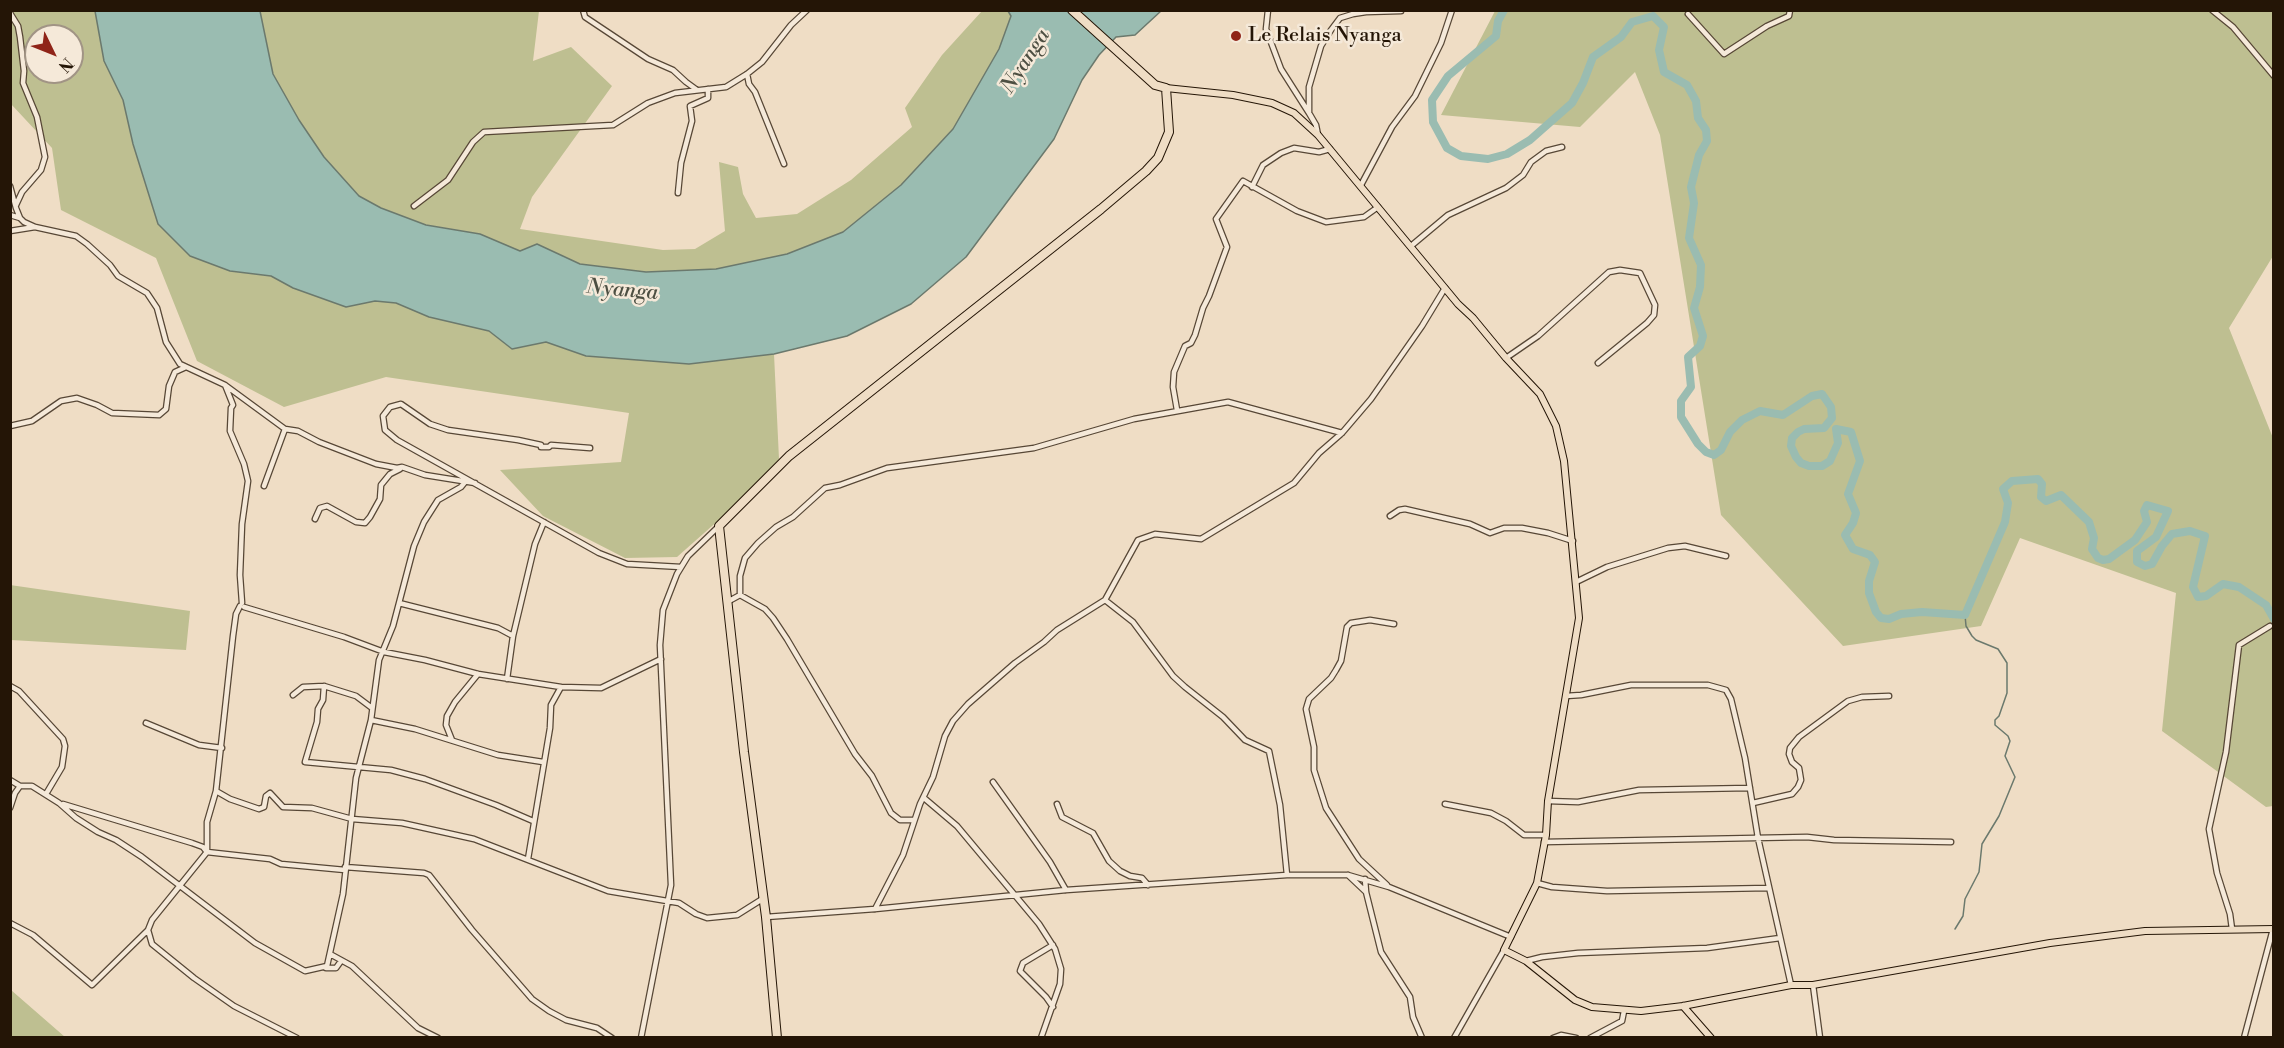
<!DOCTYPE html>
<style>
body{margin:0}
#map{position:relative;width:2284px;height:1048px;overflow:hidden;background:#efddc5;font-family:"Libre Bodoni",serif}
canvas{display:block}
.frame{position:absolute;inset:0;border:12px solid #241506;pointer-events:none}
.north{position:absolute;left:24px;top:24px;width:60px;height:60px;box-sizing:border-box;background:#f5e9d9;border:2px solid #a19485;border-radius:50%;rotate:133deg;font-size:16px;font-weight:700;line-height:24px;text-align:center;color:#241506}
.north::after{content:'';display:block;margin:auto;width:21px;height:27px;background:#8f2418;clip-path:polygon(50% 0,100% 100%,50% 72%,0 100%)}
</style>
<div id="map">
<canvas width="2284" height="1048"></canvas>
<div class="frame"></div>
<div class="north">N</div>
</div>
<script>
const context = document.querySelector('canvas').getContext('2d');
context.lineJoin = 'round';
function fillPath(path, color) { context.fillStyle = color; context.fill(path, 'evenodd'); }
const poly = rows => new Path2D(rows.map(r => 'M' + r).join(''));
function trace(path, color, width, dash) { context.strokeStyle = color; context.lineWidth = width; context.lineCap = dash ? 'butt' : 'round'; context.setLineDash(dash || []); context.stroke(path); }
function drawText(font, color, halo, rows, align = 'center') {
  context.font = font + ' "Libre Bodoni",serif'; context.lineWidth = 5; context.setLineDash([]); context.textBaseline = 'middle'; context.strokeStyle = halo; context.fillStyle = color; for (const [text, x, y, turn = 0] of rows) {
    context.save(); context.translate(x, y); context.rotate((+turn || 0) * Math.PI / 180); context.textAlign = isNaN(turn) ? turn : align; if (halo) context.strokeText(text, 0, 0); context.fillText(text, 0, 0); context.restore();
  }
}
fillPath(poly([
 [11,11,95,11,104,61,123,100,133,144,230,271,271,276,293,288,346,307,375,301,396,303,429,317,489,331,512,349,546,342,586,356,689,364,774,354,779,459,738,503,677,557,625,558,543,516,500,470,621,462,629,413,386,377,284,407,197,361,156,258,61,210,52,148,11,104],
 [36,36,72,36,72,72,36,72],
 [260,11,539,11,533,61,571,47,612,86,532,197,520,229,663,250,695,249,725,231,719,162,738,167,743,194,756,218,797,214,851,180,912,127,905,108,942,55,982,11,1008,11,1011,16,999,49,953,129,901,185,843,232,787,254,716,269,646,272,580,264,537,244,520,251,480,234,426,225,381,208,359,196,324,157,299,120,273,74],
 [1495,11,2273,11,2273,256,2229,328,2273,438,2273,806,2266,807,2162,731,2176,593,2020,538,1981,626,1843,646,1721,515,1660,135,1635,72,1580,127,1441,115],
 [10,585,190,611,186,650,11,640],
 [10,990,11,990,65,1037,11,1037]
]), '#bebf91');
const water = poly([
 [95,11,260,11,273,74,299,120,324,157,359,196,381,208,426,225,480,234,520,251,537,244,580,264,646,272,716,269,787,254,843,232,901,185,953,129,999,49,1011,16,1008,11,1161,11,1135,35,1116,37,1099,55,1082,80,1054,139,966,257,911,304,847,336,774,354,689,364,586,356,546,342,512,349,489,331,429,317,396,303,375,301,346,307,293,288,271,276,230,271,190,256,158,224,133,144,123,100,104,61,95,11]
]);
fillPath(water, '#9abcb1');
trace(water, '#6b796d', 1.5);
trace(poly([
 [1955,929,1963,916,1965,899,1979,872,1982,844,1999,816,2015,777,2005,756,2010,741,2008,736,1995,725,1995,720,1999,716,2007,693,2007,663,1998,649,1976,640,1972,636,1966,626,1965,615]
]), '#6b796d', 1.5);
trace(poly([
 [1504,10,1498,21,1496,36,1448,76,1432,100,1433,122,1447,148,1461,156,1488,159,1507,154,1530,140,1572,103,1583,83,1593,57,1621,37,1632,22,1653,16,1664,27,1659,50,1664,72,1687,85,1696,101,1698,118,1706,130,1707,141,1699,155,1691,187,1694,203,1689,238,1701,265,1700,287,1694,308,1703,336,1700,346,1688,357,1691,387,1681,401,1681,417,1698,444,1706,452,1714,455,1721,450,1730,432,1742,420,1760,411,1783,415,1812,396,1822,394,1831,407,1832,418,1824,428,1804,429,1798,432,1792,438,1791,446,1796,457,1801,463,1809,466,1822,466,1830,461,1838,443,1836,429,1851,432,1860,461,1848,494,1856,513,1853,523,1845,535,1853,549,1870,555,1875,562,1869,581,1869,593,1876,612,1881,618,1889,619,1901,614,1922,612,1965,615,2005,522,2008,503,2003,489,2012,481,2038,479,2042,484,2041,497,2046,501,2061,495,2089,522,2094,538,2092,549,2098,558,2103,560,2109,559,2135,540,2147,522,2144,511,2147,505,2168,511,2156,537,2137,551,2137,562,2145,566,2152,564,2162,546,2172,534,2190,531,2205,536,2193,587,2198,597,2206,596,2223,584,2239,587,2266,605,2274,619]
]), '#9abcb1', 8);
const minor = poly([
 [583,10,585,17,648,59,673,70,686,82,697,90],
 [1268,10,1266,29,1281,69,1309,113],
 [2212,10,2233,27,2274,76],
 [10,13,18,26,20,37,24,71,23,83,37,117,45,157,41,170,22,192,16,205],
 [1688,14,1724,54,1767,26,1789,16,1790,10],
 [747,74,749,84,755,92,784,164],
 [1318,135,1316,125,1309,113,1309,87,1321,46,1331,30,1340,18,1353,14,1366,12,1401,11],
 [1361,185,1392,127,1415,96,1441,43,1452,10],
 [10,186,16,208,20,218,24,222,35,227,76,236,87,244,110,265,118,276,147,293,157,308,166,342,180,364,225,385,285,429,298,431,319,442,376,464,397,468,402,467,425,475,475,483],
 [1252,187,1263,165,1281,153,1294,148,1319,152,1330,149],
 [678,193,681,163,692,121,690,106,708,98,708,89],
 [414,206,448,180,473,142,484,132,613,125,648,103,675,93,726,87,747,74,762,62,791,25,807,10],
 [10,215,20,218],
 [10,231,35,227],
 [1411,246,1448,215,1506,188,1523,175,1531,162,1546,151,1562,147],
 [1506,358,1538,336,1609,272,1620,270,1640,273,1655,305,1654,315,1647,323,1598,363],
 [225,385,233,405,231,408,230,431,244,464,248,481,242,524,240,575,242,603],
 [1177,410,1173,387,1174,372,1185,346,1191,343,1195,335,1203,308,1209,296,1227,247,1216,219,1243,181,1297,211,1326,222,1364,217,1378,207],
 [10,426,32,421,61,401,77,398,97,405,112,413,159,415,166,409,169,386,175,372,186,367],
 [590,448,551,445,549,447,541,447,541,445,518,440,448,430,430,424,401,404,390,407,383,416,385,430,397,440,599,553,627,564,681,567],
 [264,486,285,429],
 [1390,516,1399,510,1405,509,1470,524,1490,533,1504,528,1522,528,1548,533,1573,541],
 [315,519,320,508,327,506,356,522,365,523,370,517,380,499,381,485,390,474,400,469],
 [1576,582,1607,567,1668,548,1685,546,1726,556],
 [740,595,740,576,745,558,758,543,776,527,793,517,825,488,840,485,887,468,1034,448,1134,419,1228,402,1342,433],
 [1105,600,1133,622,1173,676,1185,687,1223,717,1245,740,1269,751,1280,805,1287,875],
 [729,601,740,595,765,609,773,618,787,639,855,754,872,776,891,813,900,820,914,820],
 [399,603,498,628,513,636],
 [244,607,344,637,384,652,425,660,478,674,561,687],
 [507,679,513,636,535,544,544,522],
 [10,686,19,691,63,739,65,746,62,767,46,794],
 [324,686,323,700,318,709,317,722,305,762,391,770,425,779,496,805,533,821],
 [293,695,303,687,324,686,356,696,372,708],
 [1566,696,1581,695,1631,685,1708,685,1726,690,1731,699,1745,758,1758,838,1791,985],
 [371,720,415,729,498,755,543,762],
 [146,723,199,745,222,748],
 [452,740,446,725,447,716,455,702,478,674],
 [10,780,20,786],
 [993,782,1050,862,1066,890],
 [216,791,230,799,259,809,264,807,266,796,270,793,283,807,312,808,352,819,402,823,474,839,608,891,679,903,696,914,707,918,737,915,764,898],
 [924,798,957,826,1039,924,1055,949,1061,969,1060,984,1041,1038],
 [1548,801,1578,802,1639,790,1750,788],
 [1753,803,1792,794,1798,787,1801,780,1799,768,1792,762,1789,754,1790,748,1799,737,1848,701,1862,697,1889,696],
 [63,804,192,843,203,847,207,852],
 [1057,804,1062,817,1093,833,1109,861,1120,871,1130,876,1142,878,1148,885],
 [1445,804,1491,813,1506,821,1524,835,1546,835],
 [10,808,15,793,20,786,32,786,59,803,76,818,98,832,116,840,142,857,255,943,305,971,327,966,343,894,356,778,371,720,379,660,393,626,414,546,424,522,438,500,461,487,465,482],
 [1544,842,1807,837,1834,840,1951,842],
 [207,852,207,822,216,791,233,636,236,614,240,606],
 [528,859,550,728,551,705,561,687,601,688,661,659],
 [345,867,424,873,429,875,472,930,532,999,549,1011,566,1020,597,1028,612,1038],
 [1348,875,1366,892],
 [1365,879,1366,892,1381,952,1410,997,1413,1017,1422,1038],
 [1537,883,1552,887,1607,891,1769,888],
 [1387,885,1359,859,1326,808,1314,770,1314,747,1306,709,1309,699,1331,678,1336,670,1341,661,1347,627,1351,623,1370,620,1394,624],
 [875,909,903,855,920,804,933,777,945,736,953,721,968,704,1015,663,1044,642,1057,630,1105,600,1138,540,1155,534,1201,539,1294,483,1319,453,1342,433,1371,399,1422,326,1445,288],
 [766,917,875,909,1066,890,1287,875,1348,875,1389,887,1511,937],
 [10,923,33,935,92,985,148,930,152,920,207,852,270,859,281,864,345,870],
 [2232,929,2230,914,2217,873,2209,829,2226,752,2239,645,2270,626],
 [148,930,152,944,194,978,234,1006,297,1038],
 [1053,945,1023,963,1020,971,1046,997,1053,1007],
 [330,954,352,966,418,1028,438,1038],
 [1526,961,1542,957,1578,953,1707,948,1780,938],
 [326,968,336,968,341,961],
 [1813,985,1820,1038],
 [641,1038,671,885,660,645,663,610,677,574,688,556,719,526],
 [1454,1038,1504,950],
 [1553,1038,1561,1035,1576,1038],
 [1590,1038,1622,1021,1624,1011],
 [2244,1038,2273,929]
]);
const major = poly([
 [1166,88,1233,95,1272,103,1294,113,1318,135,1458,304,1473,318,1506,358,1540,394,1556,426,1564,461,1579,618,1548,801,1546,835,1537,883,1504,950,1526,961,1575,1000,1592,1007,1641,1011,1683,1006,1791,985,1813,985,2050,943,2145,931,2274,929],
 [1683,1006,1711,1038]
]);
const highway = poly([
 [777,1038,766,917,744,752,719,526,789,456,1101,209,1146,171,1158,158,1169,132,1166,88,1155,85,1072,10]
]);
trace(minor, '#574736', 7);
trace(major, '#241506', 8);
trace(highway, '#241506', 10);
trace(minor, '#f5e9d9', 4.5);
trace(major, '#efddc5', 6);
trace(highway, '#efddc5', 8);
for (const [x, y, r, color] of [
 [1236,36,6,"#8f2418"]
]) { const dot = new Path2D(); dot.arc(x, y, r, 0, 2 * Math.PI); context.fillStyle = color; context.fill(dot); trace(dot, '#f5e9d9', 2); }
drawText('20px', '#241506', '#f5e9d9', [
 ["Le Relais Nyanga",1248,36]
], 'left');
drawText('italic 21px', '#4d4f42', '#f5e9d9', [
 ["Nyanga",1026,62,-57],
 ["Nyanga",622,291,5]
]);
</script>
